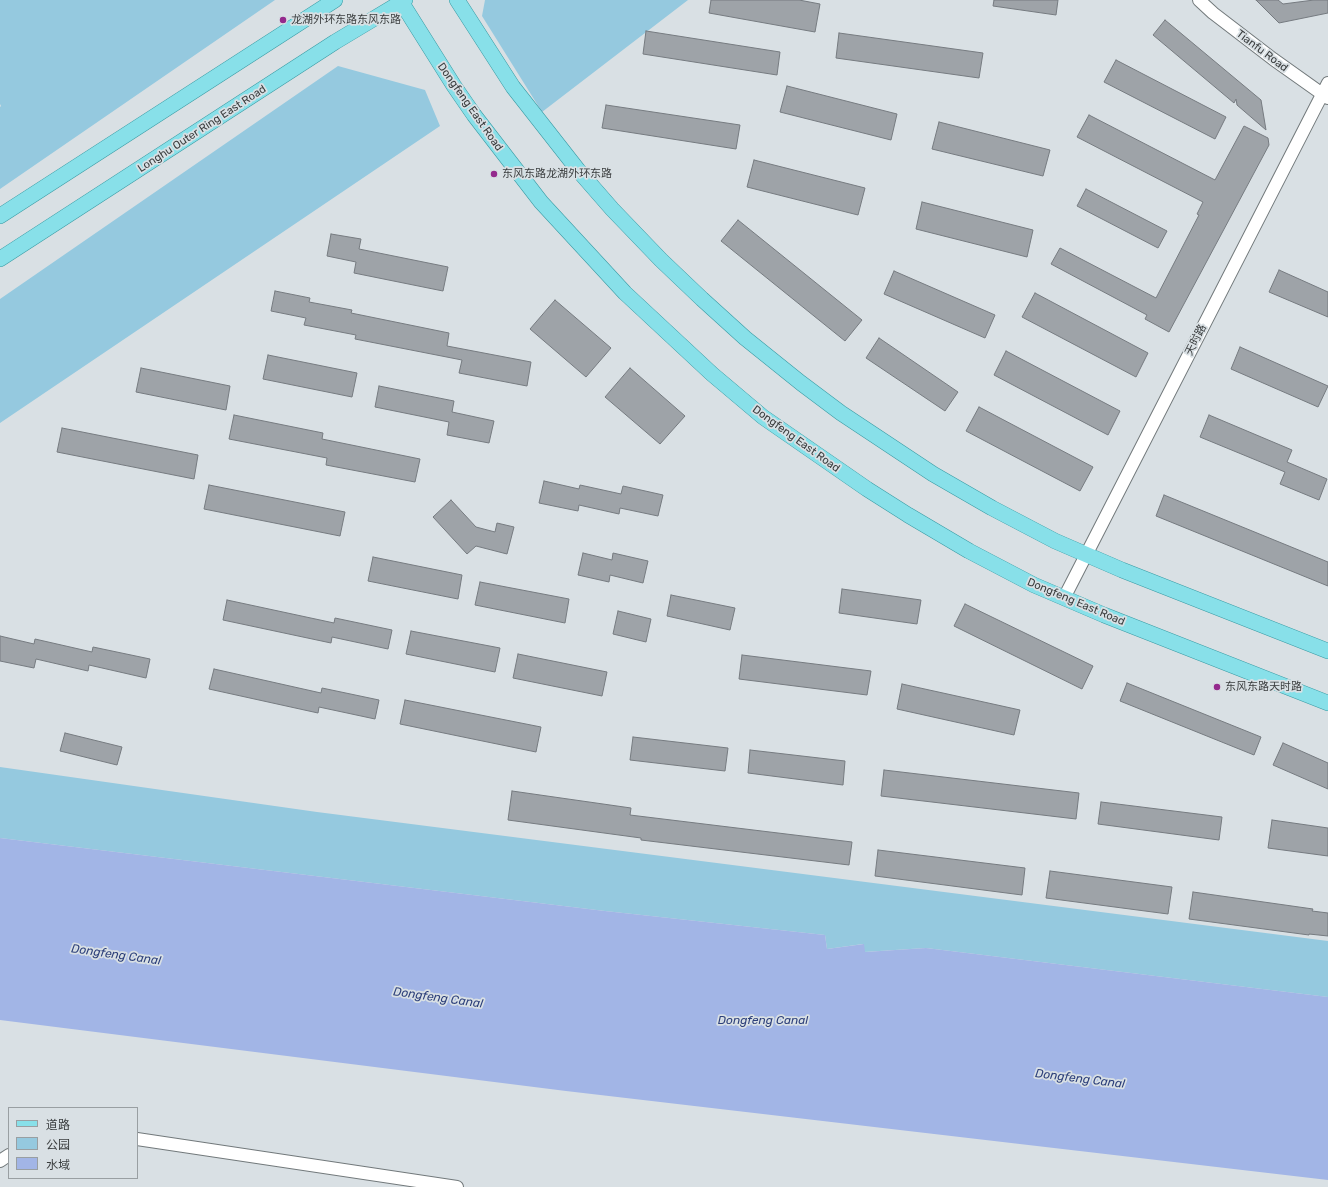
<!DOCTYPE html>
<meta charset="utf-8">
<style>
body{margin:0}
#map{position:relative;width:1328px;height:1187px;overflow:hidden;background:#d9e0e4;font-family:Rubik,"Noto Sans SC",sans-serif}
canvas{display:block}
.legend{position:absolute;left:8px;top:1107px;width:130px;height:72px;box-sizing:border-box;background:#d9e0e4;border:1px solid #999fa2;margin:0;padding:5px 7px;list-style:none;font-size:12px;color:#3a3d3e}
.legend li{display:flex;align-items:center;gap:8px;height:20px}
.legend b{width:20px;border:1px solid #999fa2}
</style>
<div id="map">
<canvas width="1328" height="1187"></canvas>
<ul class="legend">
<li><b style="height:5px;background:#88e0e9"></b>道路</li>
<li><b style="height:11px;background:#95c9df"></b>公园</li>
<li><b style="height:11px;background:#a2b5e6"></b>水域</li>
</ul>
</div>
<script>
const context = document.querySelector('canvas').getContext('2d');
context.lineJoin = 'round';
function fillPath(path, color) { context.fillStyle = color; context.fill(path, 'evenodd'); }
const poly = rows => new Path2D(rows.map(r => 'M' + r).join(''));
function trace(path, color, width, dash) { context.strokeStyle = color; context.lineWidth = width; context.lineCap = dash ? 'butt' : 'round'; context.setLineDash(dash || []); context.stroke(path); }
function drawText(font, color, halo, rows, align = 'center') {
  context.font = font + ' Rubik,"Noto Sans SC",sans-serif'; context.lineWidth = 3.5; context.setLineDash([]); context.textBaseline = 'middle'; context.strokeStyle = halo; context.fillStyle = color; for (const [text, x, y, turn = 0] of rows) {
    context.save(); context.translate(x, y); context.rotate((+turn || 0) * Math.PI / 180); context.textAlign = isNaN(turn) ? turn : align; if (halo) context.strokeText(text, 0, 0); context.fillText(text, 0, 0); context.restore();
  }
}
fillPath(poly([
 [0,0,275,0,0,189,0,107,1,106,0,104],
 [485,0,688,0,542,112,482,16],
 [338,66,425,90,440,126,0,423,0,299],
 [0,767,317,812,1328,941,1328,997,926,948,864,952,863,944,827,949,825,935,605,911,0,838]
]), '#95c9df');
fillPath(poly([
 [0,838,605,911,825,935,827,949,864,944,865,952,926,948,1328,997,1328,1180,566,1091,0,1020]
]), '#a2b5e6');
const building = poly([
 [711,0,799,0,820,4,815,32,709,13,711,0],
 [994,0,1058,0,1056,15,993,6,994,0],
 [1256,0,1278,0,1283,4,1314,0,1328,0,1328,13,1279,23,1256,0],
 [1165,20,1261,100,1266,130,1237,105,1236,99,1234,103,1153,35,1165,20],
 [646,31,780,52,777,75,643,54,646,31],
 [839,33,983,53,979,78,836,58,839,33],
 [1116,60,1226,117,1215,139,1104,82,1116,60],
 [787,86,897,114,891,140,780,112,787,86],
 [606,105,740,125,736,149,602,128,606,105],
 [1089,115,1215,180,1244,126,1268,138,1269,145,1169,332,1145,319,1147,315,1051,264,1060,248,1156,298,1199,215,1197,214,1203,202,1077,137,1089,115],
 [939,122,1050,150,1043,176,932,149,939,122],
 [754,160,865,188,858,215,747,187,754,160],
 [1086,189,1167,231,1158,248,1077,206,1086,189],
 [922,202,1033,230,1027,257,916,229,922,202],
 [738,220,862,320,845,341,721,241,738,220],
 [331,234,361,239,359,249,448,267,443,291,354,273,356,262,327,256,331,234],
 [1279,270,1328,292,1328,317,1269,292,1279,270],
 [894,271,995,315,985,338,884,294,894,271],
 [275,291,310,298,309,302,352,310,351,313,449,333,447,346,531,362,527,386,459,373,462,360,355,339,356,335,304,325,306,318,271,311,275,291],
 [1035,293,1148,353,1136,377,1022,317,1035,293],
 [555,300,611,348,586,377,530,329,555,300],
 [879,338,958,392,945,411,866,358,879,338],
 [1240,347,1328,386,1318,407,1231,369,1240,347],
 [1006,351,1120,411,1108,435,994,375,1006,351],
 [268,355,357,373,352,397,263,379,268,355],
 [141,368,230,386,226,410,136,392,141,368],
 [630,368,685,416,660,444,605,397,630,368],
 [379,386,454,401,452,412,494,421,489,443,447,435,449,422,375,407,379,386],
 [979,407,1093,467,1080,491,966,431,979,407],
 [234,415,323,433,322,439,420,459,415,482,326,465,327,458,229,439,234,415],
 [1209,415,1292,450,1287,462,1327,479,1319,500,1280,484,1285,472,1200,437,1209,415],
 [62,428,198,455,194,479,57,452,62,428],
 [544,481,579,489,580,485,621,494,623,486,663,495,658,516,620,508,619,514,579,505,578,511,539,503,544,481],
 [209,485,345,512,340,536,204,509,209,485],
 [1164,495,1328,562,1328,586,1156,516,1164,495],
 [451,500,476,527,495,532,497,523,514,527,507,554,476,546,467,554,433,517,451,500],
 [583,553,612,560,613,553,648,561,643,583,610,575,609,582,578,575,583,553],
 [373,557,462,575,458,599,368,581,373,557],
 [480,582,569,599,565,623,475,605,480,582],
 [842,589,921,600,917,624,839,613,842,589],
 [671,595,735,608,730,630,667,616,671,595],
 [227,600,334,623,335,618,392,630,388,649,332,637,331,643,223,620,227,600],
 [965,604,1093,666,1082,689,954,626,965,604],
 [618,611,651,619,646,642,613,634,618,611],
 [411,631,500,648,495,672,406,654,411,631],
 [0,636,34,644,35,639,92,652,93,647,150,659,146,678,89,665,88,671,36,659,34,668,0,661,0,636],
 [518,654,607,672,602,696,513,678,518,654],
 [742,655,871,671,867,695,739,679,742,655],
 [214,669,321,693,322,688,379,700,375,719,319,707,318,713,209,689,214,669],
 [1127,683,1261,737,1254,755,1120,701,1127,683],
 [902,684,1020,710,1014,735,897,709,902,684],
 [405,700,541,727,536,752,400,724,405,700],
 [65,733,122,747,117,765,60,751,65,733],
 [633,737,728,748,725,771,630,760,633,737],
 [1283,743,1328,763,1328,789,1273,765,1283,743],
 [750,750,845,761,843,785,748,773,750,750],
 [884,770,1079,793,1076,819,881,796,884,770],
 [512,791,631,808,630,815,852,842,849,865,641,840,641,838,508,820,512,791],
 [1101,802,1222,817,1219,840,1098,824,1101,802],
 [1272,820,1328,828,1328,856,1268,848,1272,820],
 [878,850,1025,868,1022,895,875,876,878,850],
 [1050,871,1172,887,1168,914,1046,898,1050,871],
 [1193,892,1313,909,1312,911,1328,913,1328,936,1309,934,1309,935,1189,919,1193,892]
]);
fillPath(building, '#9ea3a8');
trace(building, '#767b80', 1);
const minor = poly([
 [1199,0,1213,13,1273,59,1328,98],
 [1064,598,1328,83],
 [137,1139,457,1187],
 [0,1161,9,1155]
]);
const major = poly([
 [400,0,454,86,474,115,541,202,625,293,712,374,763,417,867,489,908,515,969,551,1034,585,1104,615,1328,703],
 [457,0,513,87,578,170,612,209,661,260,702,299,745,338,801,383,841,413,933,474,992,508,1055,541,1122,570,1328,651],
 [0,216,335,0],
 [0,259,335,42,405,0]
]);
trace(minor, '#72797b', 14);
trace(major, '#399aa3', 16);
trace(minor, '#fff', 12);
trace(major, '#88e0e9', 15);
for (const [x, y, r, color] of [
 [283,20,4,"#942a8d"],
 [494,174,4,"#942a8d"],
 [1217,687,4,"#942a8d"]
]) { const dot = new Path2D(); dot.arc(x, y, r, 0, 2 * Math.PI); context.fillStyle = color; context.fill(dot); trace(dot, '#d9e0e4', 1.5); }
drawText('11px', '#3a3d3e', '#d9e0e4', [
 ["龙湖外环东路东风东路",291,20],
 ["东风东路龙湖外环东路",502,174],
 ["东风东路天时路",1225,687]
], 'left');
drawText('11px', '#3a3d3e', '#d9e0e4', [
 ["Tianfu Road",1262,51,37],
 ["Dongfeng East Road",470,107,55],
 ["Longhu Outer Ring East Road",202,129,-33],
 ["天时路",1196,340,-63],
 ["Dongfeng East Road",796,439,36],
 ["Dongfeng East Road",1076,602,23]
]);
drawText('italic 12px', '#2c3f7a', '#d9e0e4', [
 ["Dongfeng Canal",116,955,8],
 ["Dongfeng Canal",438,998,8],
 ["Dongfeng Canal",763,1021],
 ["Dongfeng Canal",1080,1079,7]
]);
</script>
